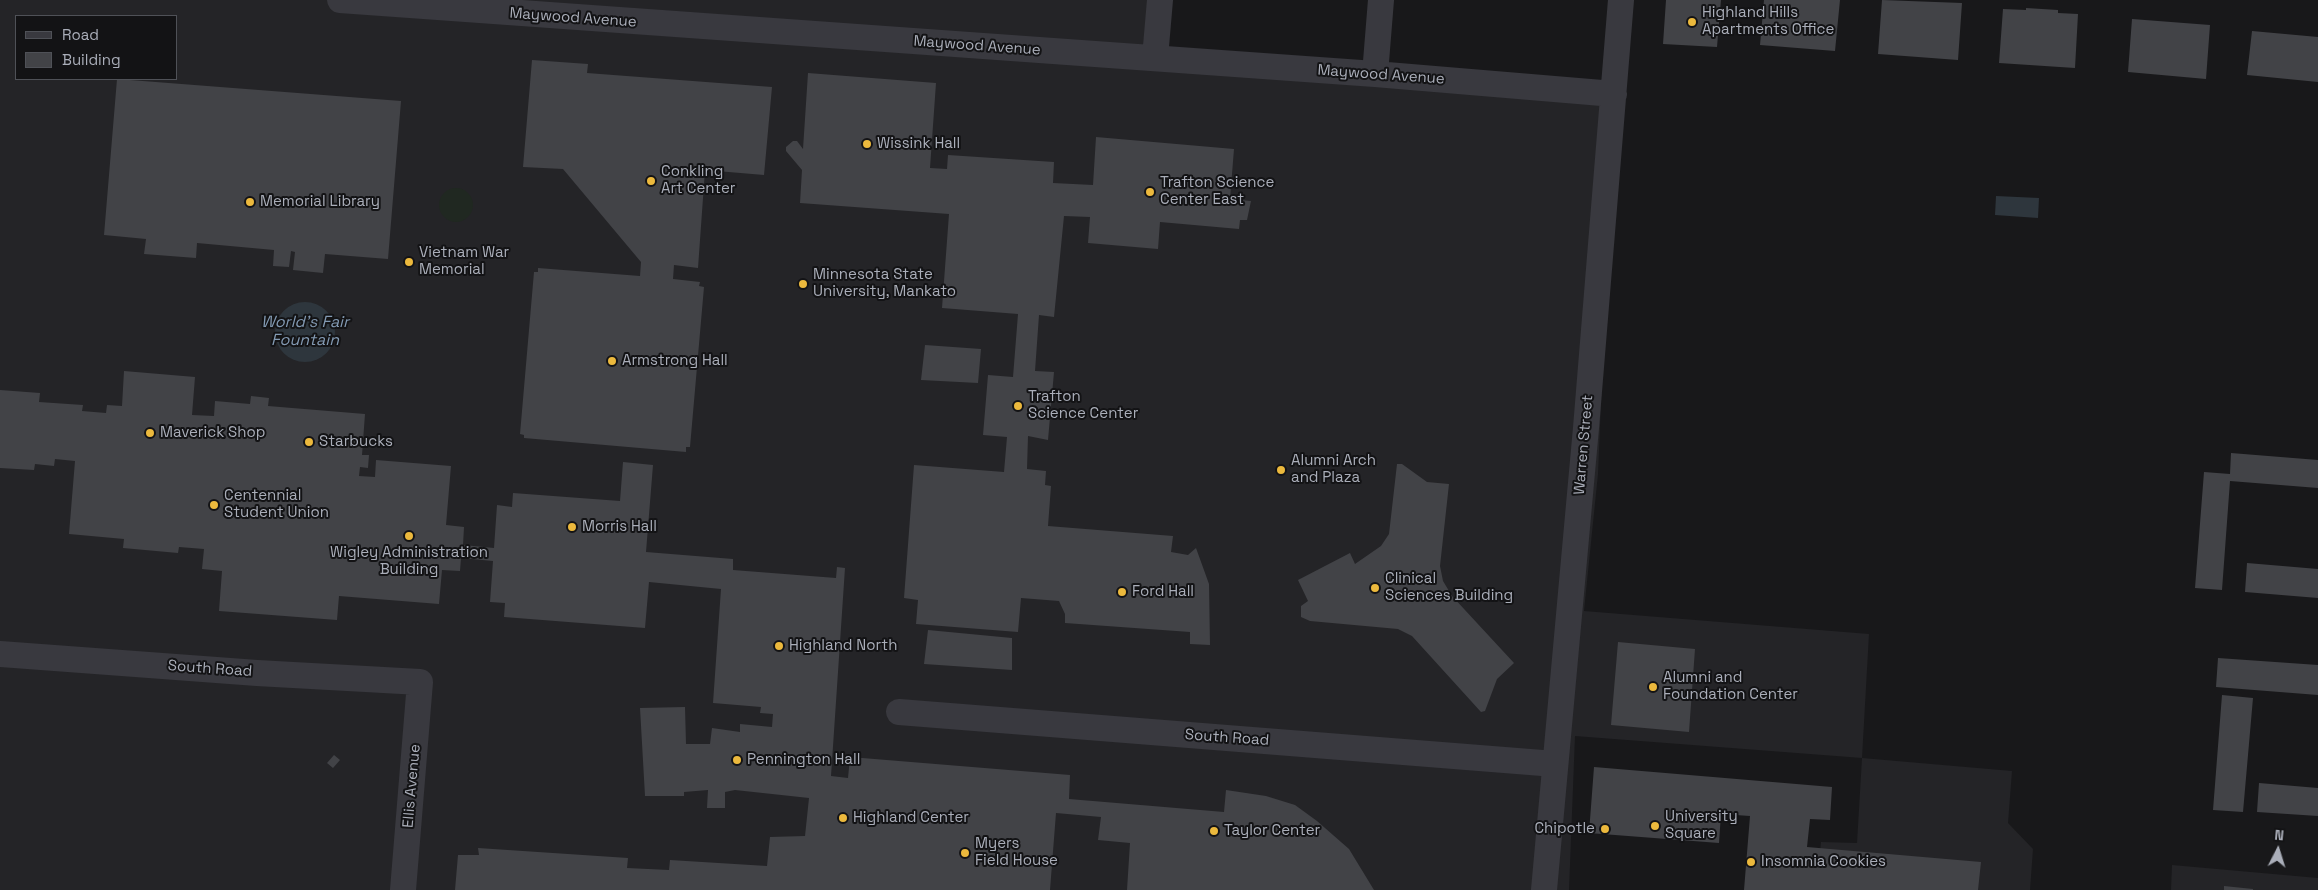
<!DOCTYPE html>
<style>
body{margin:0}
#map{position:relative;width:2318px;height:890px;overflow:hidden;background:#18181a;font-family:"Space Grotesk",sans-serif}
canvas{display:block}
.legend{position:absolute;left:15px;top:15px;width:162px;height:65px;box-sizing:border-box;background:#131315;border:1px solid #4f5157;margin:0;padding:6px 9px;list-style:none;font-size:15px;color:#aaaeb9}
.legend li{display:flex;align-items:center;gap:10px;height:25px}
.legend b{width:25px;border:1px solid #4f5157}
.north{position:absolute;left:2253px;top:825px;width:50px;height:50px;-webkit-text-stroke:4px #131315;paint-order:stroke;rotate:5deg;font-size:14px;font-weight:700;line-height:20px;text-align:center;color:#aaaeb9}
.north::after{content:'';display:block;margin:auto;width:18px;height:22px;background:#aaaeb9;clip-path:polygon(50% 0,100% 100%,50% 72%,0 100%)}
</style>
<div id="map">
<canvas width="2318" height="890"></canvas>
<ul class="legend">
<li><b style="height:6px;background:#39393f"></b>Road</li>
<li><b style="height:14px;background:#424347"></b>Building</li>
</ul>
<div class="north">N</div>
</div>
<script>
const context = document.querySelector('canvas').getContext('2d');
context.lineJoin = 'round';
function fillPath(path, color) { context.fillStyle = color; context.fill(path, 'evenodd'); }
const poly = rows => new Path2D(rows.map(r => 'M' + r).join(''));
function trace(path, color, width, dash) { context.strokeStyle = color; context.lineWidth = width; context.lineCap = dash ? 'butt' : 'round'; context.setLineDash(dash || []); context.stroke(path); }
function drawText(font, color, halo, rows, align = 'center') {
  context.font = font + ' "Space Grotesk",sans-serif'; context.lineWidth = 4; context.setLineDash([]); context.textBaseline = 'middle'; context.strokeStyle = halo; context.fillStyle = color; for (const [text, x, y, turn = 0] of rows) {
    context.save(); context.translate(x, y); context.rotate((+turn || 0) * Math.PI / 180); context.textAlign = isNaN(turn) ? turn : align; if (halo) context.strokeText(text, 0, 0); context.fillText(text, 0, 0); context.restore();
  }
}
fillPath(poly([
 [0,0,1160,0,1155,58,1614,94,1598,474,1584,611,1869,634,1862,758,2012,771,2008,823,2033,849,2030,890,1817,890,1821,842,1857,843,1862,758,1575,736,1569,890,0,890],
 [16,16,176,16,176,79,16,79],
 [2172,865,2318,878,2318,890,2171,890]
]), '#242427');
fillPath(poly([
 '439 205a17 17 0 1 1 34 0a17 17 0 1 1-34 0Z'
]), '#202821');
fillPath(poly([
 [1996,196,2039,198,2038,218,1995,215],
 '275 332a30 30 0 1 1 60 0a30 30 0 1 1-60 0Z'
]), '#2e363d');
fillPath(poly([
 [1666,0,1721,0,1717,47,1663,44],
 [1764,0,1840,0,1835,51,1760,45],
 [1882,0,1962,3,1958,60,1878,54],
 [2026,8,2058,10,2058,13,2078,14,2075,68,1999,63,2003,9,2026,10],
 [2132,19,2210,25,2206,79,2128,72],
 [2252,31,2318,37,2318,82,2247,75],
 [532,60,588,64,587,73,772,87,764,175,705,170,698,268,674,265,673,279,700,282,699,286,704,287,690,447,686,447,686,452,524,438,524,435,520,434,534,272,538,272,538,268,640,276,641,262,563,169,523,167],
 [808,73,936,83,930,168,947,169,948,155,1054,162,1053,183,1093,185,1096,137,1234,149,1230,199,1251,201,1247,220,1240,220,1239,229,1160,222,1158,249,1088,243,1090,217,1064,216,1054,317,1039,315,1035,371,1054,372,1048,440,1028,436,1027,469,1046,471,1045,485,1051,486,1048,526,1173,536,1171,552,1188,555,1196,548,1209,584,1210,645,1190,644,1190,632,1065,623,1065,614,1059,601,1021,598,1018,632,916,624,918,600,904,598,914,465,1004,472,1007,437,983,435,988,375,1013,377,1018,314,942,308,949,214,800,203,802,170,786,151,786,147,793,141,797,141,803,149],
 [117,79,401,101,388,259,325,254,323,273,293,270,295,252,291,251,289,267,273,266,274,250,197,243,196,258,144,254,146,239,104,235],
 [925,345,981,349,978,383,921,380],
 [124,371,195,377,192,415,214,416,215,401,250,404,251,396,269,398,268,406,365,414,362,455,369,455,368,468,360,467,359,476,375,477,376,460,451,466,446,525,464,527,463,545,494,548,497,505,512,507,513,493,620,501,623,462,653,465,646,552,733,559,733,570,836,578,837,567,845,568,831,776,848,778,850,757,1070,775,1069,799,1224,812,1226,790,1266,796,1295,805,1317,821,1349,849,1374,890,1127,890,1130,843,1098,840,1101,817,1056,813,1050,890,455,890,458,855,479,855,478,848,628,858,627,868,669,870,670,860,767,866,770,837,805,836,809,798,735,790,725,792,725,808,707,808,708,790,684,792,684,796,645,796,640,708,685,707,686,744,710,744,712,728,740,732,740,724,772,727,773,714,760,713,761,707,713,703,721,589,649,582,645,628,504,617,505,603,490,602,493,561,461,558,460,571,442,570,439,604,339,596,337,620,219,611,222,571,202,569,204,549,179,547,178,553,123,548,124,539,69,534,75,461,55,459,54,466,35,464,34,470,0,468,0,390,40,393,39,402,83,405,82,411,106,413,107,405,122,406],
 [2231,453,2318,460,2318,488,2230,481,2222,590,2195,588,2204,472,2230,474],
 [1397,464,1402,464,1427,482,1449,484,1440,566,1443,581,1452,596,1514,663,1497,679,1485,711,1481,712,1412,636,1398,629,1310,621,1301,617,1301,606,1308,601,1298,580,1350,553,1355,564,1381,546,1389,534],
 [2247,563,2318,569,2318,598,2245,592],
 [928,630,1012,638,1012,670,924,664],
 [1618,642,1695,649,1689,732,1611,725],
 [2218,658,2318,665,2318,695,2216,687],
 [2222,695,2253,698,2243,812,2213,810],
 [334,755,340,760,333,768,327,763],
 [1594,767,1832,787,1830,820,1810,819,1807,847,1981,862,1978,890,1744,890,1750,816,1721,814,1719,843,1589,833],
 [2259,783,2318,788,2318,816,2257,812],
 [2224,886,2253,889,2253,890,2224,890]
]), '#424347');
trace(poly([
 [340,0,1375,74,1614,94],
 [1155,58,1160,0],
 [1375,74,1381,0],
 [0,654,257,673,420,682,403,890],
 [899,712,1555,764],
 [1544,890,1586,428,1621,0]
]), '#39393f', 26);
for (const [x, y, r, color] of [
 [1692,22,5,"#ecb93d"],
 [867,144,5,"#ecb93d"],
 [651,181,5,"#ecb93d"],
 [1150,192,5,"#ecb93d"],
 [250,202,5,"#ecb93d"],
 [409,262,5,"#ecb93d"],
 [803,284,5,"#ecb93d"],
 [612,361,5,"#ecb93d"],
 [1018,406,5,"#ecb93d"],
 [150,433,5,"#ecb93d"],
 [309,442,5,"#ecb93d"],
 [1281,470,5,"#ecb93d"],
 [214,505,5,"#ecb93d"],
 [572,527,5,"#ecb93d"],
 [409,536,5,"#ecb93d"],
 [1375,588,5,"#ecb93d"],
 [1122,592,5,"#ecb93d"],
 [779,646,5,"#ecb93d"],
 [1653,687,5,"#ecb93d"],
 [737,760,5,"#ecb93d"],
 [843,818,5,"#ecb93d"],
 [1655,826,5,"#ecb93d"],
 [1605,829,5,"#ecb93d"],
 [1214,831,5,"#ecb93d"],
 [965,853,5,"#ecb93d"],
 [1751,862,5,"#ecb93d"]
]) { const dot = new Path2D(); dot.arc(x, y, r, 0, 2 * Math.PI); context.fillStyle = color; context.fill(dot); trace(dot, '#131315', 2); }
drawText('15px', '#aaaeb9', '#131315', [
 ["Highland Hills",1702,13],
 ["Apartments Office",1702,30],
 ["Wissink Hall",877,144],
 ["Conkling",661,172],
 ["Art Center",661,189],
 ["Trafton Science",1160,183],
 ["Center East",1160,200],
 ["Memorial Library",260,202],
 ["Vietnam War",419,253],
 ["Memorial",419,270],
 ["Minnesota State",813,275],
 ["University, Mankato",813,292],
 ["Armstrong Hall",622,361],
 ["Trafton",1028,397],
 ["Science Center",1028,414],
 ["Maverick Shop",160,433],
 ["Starbucks",319,442],
 ["Alumni Arch",1291,461],
 ["and Plaza",1291,478],
 ["Centennial",224,496],
 ["Student Union",224,513],
 ["Morris Hall",582,527],
 ["Wigley Administration",409,553,"center"],
 ["Building",409,570,"center"],
 ["Clinical",1385,579],
 ["Sciences Building",1385,596],
 ["Ford Hall",1132,592],
 ["Highland North",789,646],
 ["Alumni and",1663,678],
 ["Foundation Center",1663,695],
 ["Pennington Hall",747,760],
 ["University",1665,817],
 ["Square",1665,834],
 ["Highland Center",853,818],
 ["Chipotle",1595,829,"right"],
 ["Taylor Center",1224,831],
 ["Myers",975,844],
 ["Field House",975,861],
 ["Insomnia Cookies",1761,862]
], 'left');
drawText('15px', '#aaaeb9', '#131315', [
 ["Maywood Avenue",573,18,4],
 ["Maywood Avenue",977,46,4],
 ["Maywood Avenue",1381,75,4],
 ["Warren Street",1584,445,-85],
 ["South Road",210,669,4],
 ["South Road",1227,738,4],
 ["Ellis Avenue",412,786,-85]
]);
drawText('italic 16px', '#839ab3', '#131315', [
 ["World's Fair",305,323],
 ["Fountain",305,341]
]);
</script>
